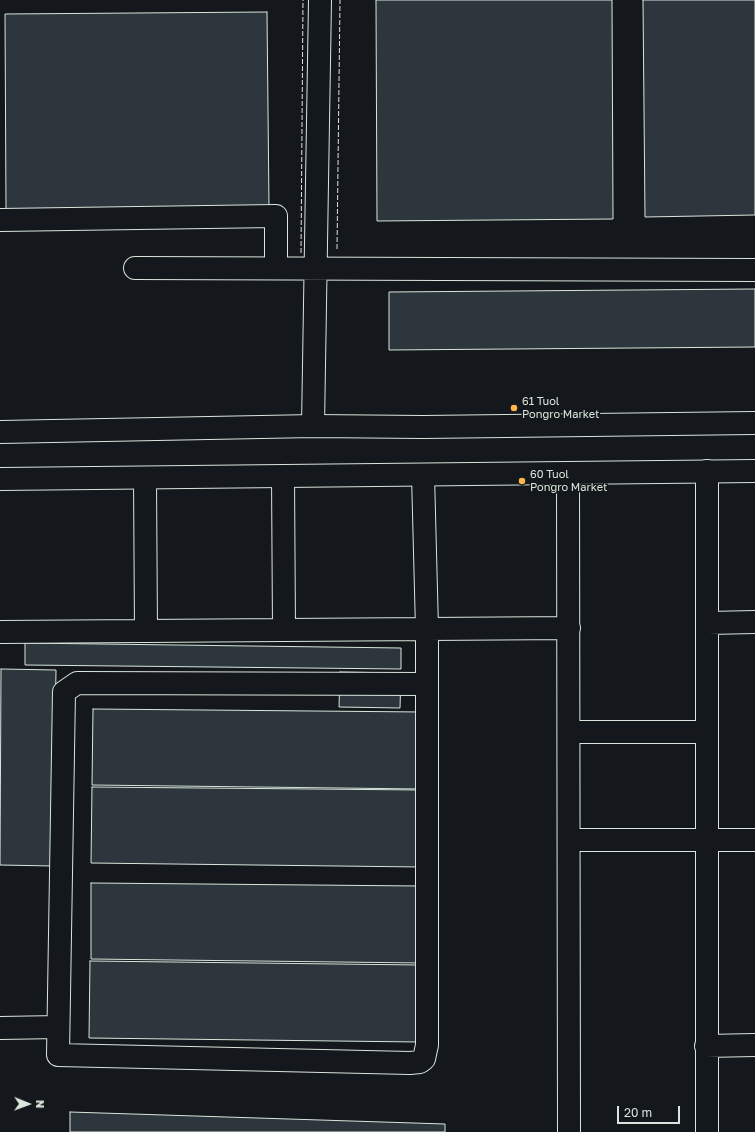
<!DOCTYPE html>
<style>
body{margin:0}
#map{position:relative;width:755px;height:1132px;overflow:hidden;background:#14181c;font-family:"Golos Text",sans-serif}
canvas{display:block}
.north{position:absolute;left:8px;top:1084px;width:40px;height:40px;-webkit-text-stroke:3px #14181c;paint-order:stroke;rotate:91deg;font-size:11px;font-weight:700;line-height:16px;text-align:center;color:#d8e6dc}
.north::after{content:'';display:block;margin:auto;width:14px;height:18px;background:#d8e6dc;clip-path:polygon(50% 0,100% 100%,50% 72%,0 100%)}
.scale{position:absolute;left:617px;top:1106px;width:63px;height:18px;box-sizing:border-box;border:2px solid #d8e6dc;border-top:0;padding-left:5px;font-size:12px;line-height:14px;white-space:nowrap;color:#d8e6dc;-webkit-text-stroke:3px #14181c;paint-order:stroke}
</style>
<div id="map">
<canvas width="755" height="1132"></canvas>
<div class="north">N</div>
<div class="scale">20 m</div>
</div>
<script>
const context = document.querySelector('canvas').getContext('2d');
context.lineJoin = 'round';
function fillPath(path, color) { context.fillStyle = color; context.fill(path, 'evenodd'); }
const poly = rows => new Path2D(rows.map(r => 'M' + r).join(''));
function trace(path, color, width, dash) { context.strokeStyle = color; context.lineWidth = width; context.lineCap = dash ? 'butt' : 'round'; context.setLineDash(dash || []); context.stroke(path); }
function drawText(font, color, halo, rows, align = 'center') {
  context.font = font + ' "Golos Text",sans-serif'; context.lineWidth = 3; context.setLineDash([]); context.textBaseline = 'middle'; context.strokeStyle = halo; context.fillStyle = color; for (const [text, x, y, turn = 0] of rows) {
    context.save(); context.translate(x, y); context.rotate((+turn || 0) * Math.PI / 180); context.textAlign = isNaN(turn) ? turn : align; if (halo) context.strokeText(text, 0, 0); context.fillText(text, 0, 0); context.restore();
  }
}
const building = poly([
 [376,0,612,0,613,219,377,221,376,0],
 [643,0,755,0,755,215,645,217,643,0],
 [267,12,269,207,6,209,5,14,267,12],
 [755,289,755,347,389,350,389,292,755,289],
 [25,643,401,648,401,669,25,665,25,643],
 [1,669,56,670,53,866,0,865,1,669],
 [340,672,401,673,400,708,339,707,340,672],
 [93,709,422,712,421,789,92,785,93,709],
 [92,787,421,790,420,867,91,863,92,787],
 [91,883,421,886,420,963,91,959,91,883],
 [90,961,419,965,418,1042,89,1038,90,961],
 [70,1112,445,1124,445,1132,70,1132,70,1112]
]);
fillPath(building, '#2c363c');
trace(building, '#d8e6dc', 1);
const minor = poly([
 [1,220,276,216,276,268],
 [135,268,755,270],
 [313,426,320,0],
 [707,471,707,1132],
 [568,473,569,1132],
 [423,475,427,629,427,1045,424,1059,420,1062,410,1063,58,1055,64,692,77,683,427,684],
 [283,476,284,630],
 [145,478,146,631],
 [708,623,755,622],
 [0,632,569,628],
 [569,732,707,732],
 [569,840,755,840],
 [0,1028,58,1027],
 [706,1046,755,1045]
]);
const major = poly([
 [0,432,313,426,423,427,755,423],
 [0,479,755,471]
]);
trace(minor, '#d8e6dc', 24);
trace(major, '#d8e6dc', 24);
trace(minor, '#14181c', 22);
trace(major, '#14181c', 22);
trace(poly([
 [337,249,340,0],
 [301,253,303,0]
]), '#d8e6dc', 1, [5, 2]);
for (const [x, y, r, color] of [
 [514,408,4,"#ffb74d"],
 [522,481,4,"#ffb74d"]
]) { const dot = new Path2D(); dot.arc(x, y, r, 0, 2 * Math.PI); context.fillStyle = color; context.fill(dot); trace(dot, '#14181c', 1.5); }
drawText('11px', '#d8e6dc', '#14181c', [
 ["61 Tuol",522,402],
 ["Pongro Market",522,415],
 ["60 Tuol",530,475],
 ["Pongro Market",530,488]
], 'left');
</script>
